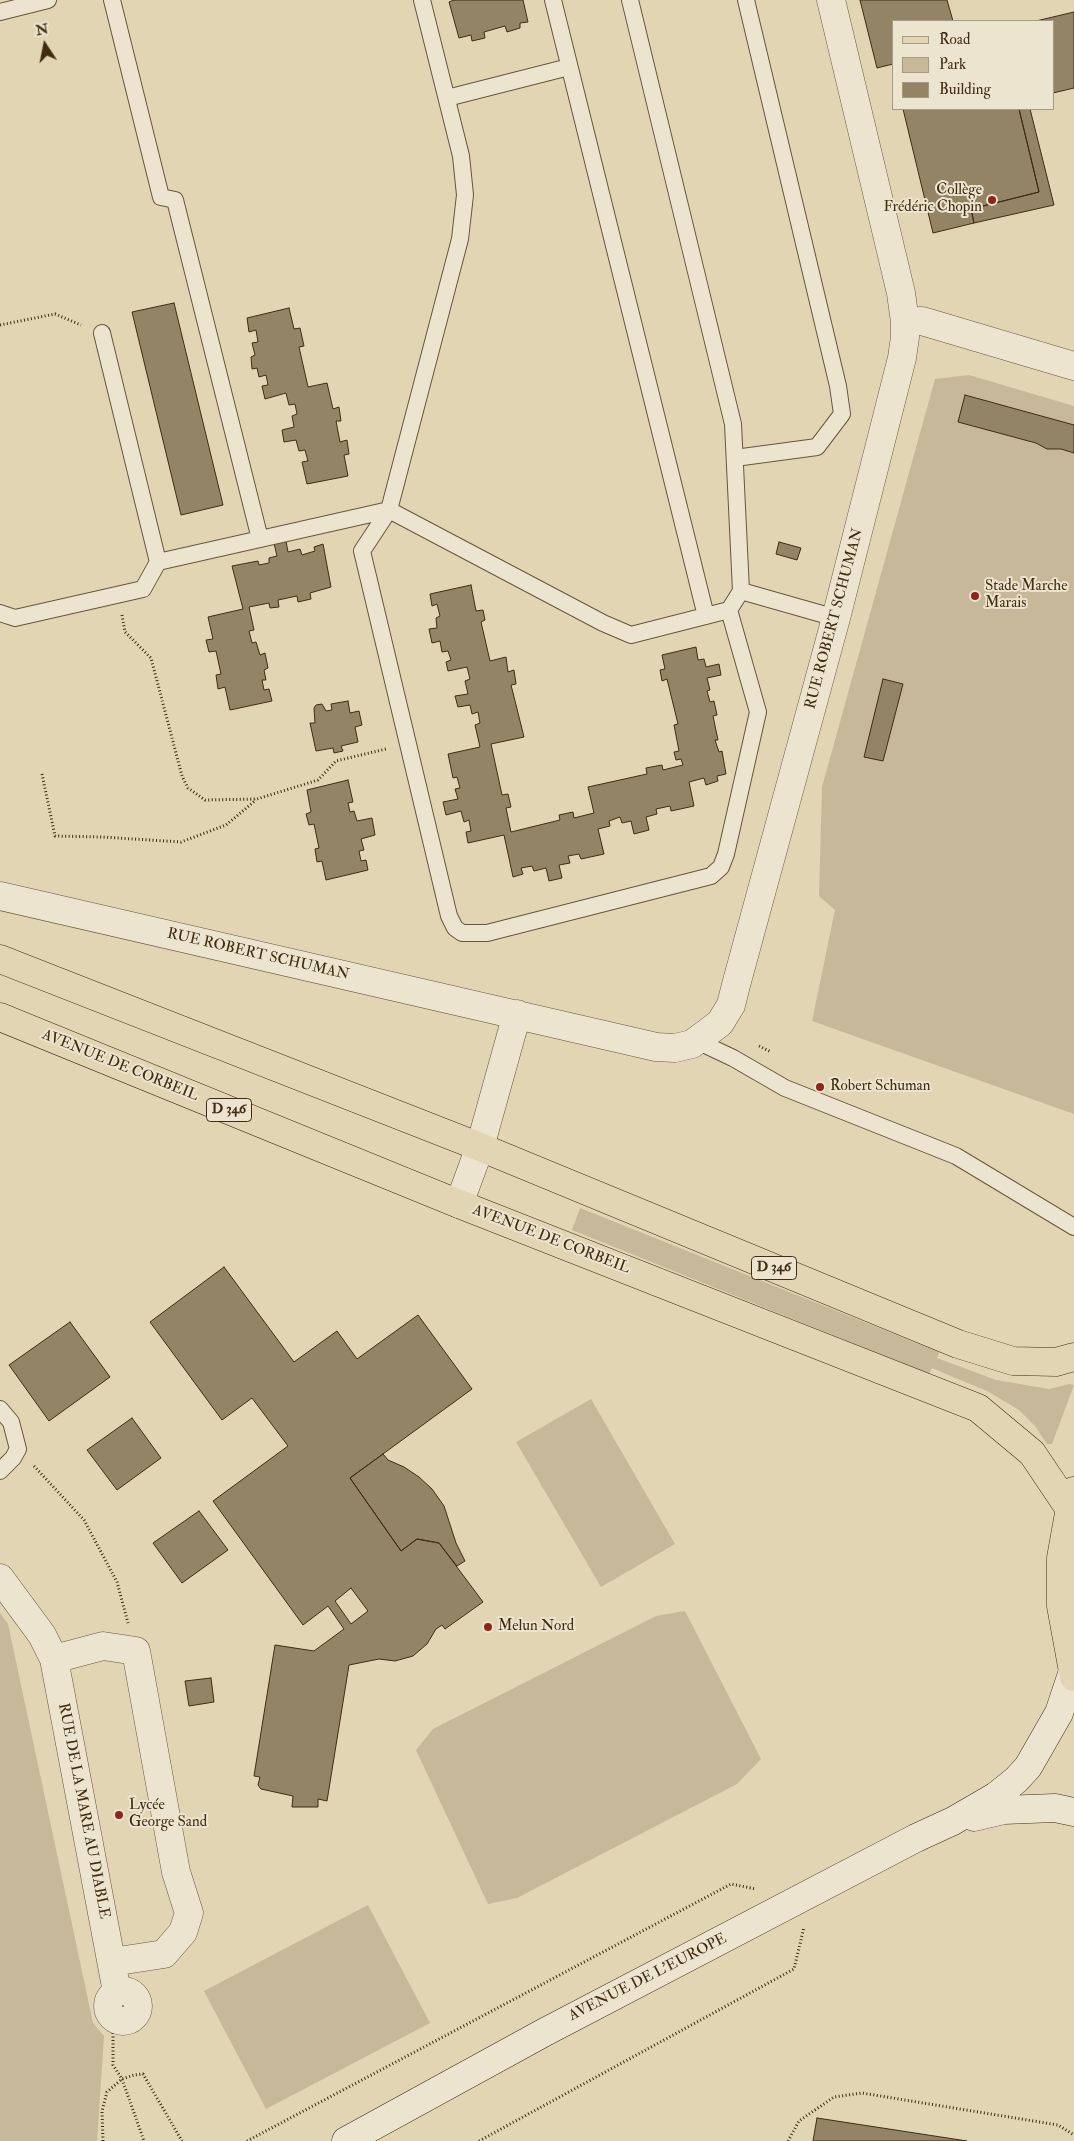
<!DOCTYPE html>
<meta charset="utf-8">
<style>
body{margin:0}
#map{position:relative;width:1074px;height:2141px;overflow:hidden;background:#e1d5b4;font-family:"IM FELL Double Pica",serif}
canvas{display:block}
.legend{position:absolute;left:892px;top:20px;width:162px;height:90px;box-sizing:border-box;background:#ece4ce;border:1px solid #a79a82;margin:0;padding:6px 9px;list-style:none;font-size:15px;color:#402c11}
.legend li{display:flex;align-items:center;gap:10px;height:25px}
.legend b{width:25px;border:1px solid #a79a82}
.north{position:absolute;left:20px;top:20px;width:50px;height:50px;-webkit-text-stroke:4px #ece4ce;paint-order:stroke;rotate:349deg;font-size:14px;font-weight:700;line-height:20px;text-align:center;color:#402c11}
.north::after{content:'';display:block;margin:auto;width:18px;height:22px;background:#402c11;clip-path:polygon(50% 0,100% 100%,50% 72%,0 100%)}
</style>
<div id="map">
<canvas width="1074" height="2141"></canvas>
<ul class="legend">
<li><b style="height:6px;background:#e1d5b4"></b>Road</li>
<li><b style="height:14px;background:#c6b898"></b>Park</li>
<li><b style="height:14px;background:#948466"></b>Building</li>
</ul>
<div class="north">N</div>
</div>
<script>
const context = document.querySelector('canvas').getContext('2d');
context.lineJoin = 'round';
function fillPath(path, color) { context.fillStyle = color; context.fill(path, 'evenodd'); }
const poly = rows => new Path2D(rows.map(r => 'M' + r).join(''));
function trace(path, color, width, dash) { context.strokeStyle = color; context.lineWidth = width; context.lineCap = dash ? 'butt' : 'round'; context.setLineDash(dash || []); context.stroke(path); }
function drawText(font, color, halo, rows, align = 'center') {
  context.font = font + ' "IM FELL Double Pica",serif'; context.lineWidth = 4; context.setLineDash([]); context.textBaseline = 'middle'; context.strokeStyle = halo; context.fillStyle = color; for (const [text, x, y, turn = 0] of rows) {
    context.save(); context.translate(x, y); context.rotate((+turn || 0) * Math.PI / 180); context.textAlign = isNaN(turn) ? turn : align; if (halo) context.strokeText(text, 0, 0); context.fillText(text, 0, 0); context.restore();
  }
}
fillPath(poly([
 [969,375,1074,406,1074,1114,812,1021,835,910,819,896,822,787,935,379],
 [580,1208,939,1352,937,1358,996,1380,1049,1389,1070,1384,1074,1385,1052,1444,1047,1444,1035,1426,1019,1410,989,1392,932,1368,929,1374,572,1230],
 [591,1399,675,1544,601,1587,516,1442],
 [685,1611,761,1759,737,1784,517,1898,488,1904,416,1750,433,1729,656,1616],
 [0,1613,8,1624,93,2023,104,2036,97,2141,0,2141],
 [368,1905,430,2023,266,2109,204,1991]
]), '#c6b898');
const building = poly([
 [454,0,523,0,528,22,520,23,520,28,507,32,505,26,484,32,485,38,472,41,471,35,459,38,449,2,454,0],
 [860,0,947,0,953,21,893,21,893,64,877,68,860,0],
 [1074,12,1074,88,1053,93,1053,21,1036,21,1074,12],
 [903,109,1019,109,1039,192,971,209,974,223,933,233,903,109],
 [1019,109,1030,109,1054,205,974,223,971,209,1039,192,1019,109],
 [174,303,223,505,181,515,132,312,174,303],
 [289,308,294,329,300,328,304,346,299,347,308,387,327,383,333,409,339,407,341,421,336,421,340,442,347,440,349,454,344,455,348,476,307,484,302,462,308,461,305,450,299,451,296,440,284,442,282,430,294,427,292,416,297,414,295,404,289,405,286,393,265,399,262,386,268,385,266,375,259,377,257,368,252,369,251,357,255,355,252,343,258,342,256,330,249,332,247,318,289,308],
 [965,395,1074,425,1074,453,1061,449,1047,449,1036,443,958,422,965,395],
 [286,541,288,552,300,549,302,555,315,551,314,547,323,544,331,587,310,593,311,599,298,602,297,596,278,600,279,607,270,608,269,603,249,607,254,630,249,631,252,643,256,642,260,655,265,653,268,668,264,670,266,680,262,680,264,690,269,689,272,701,230,710,225,687,218,689,216,675,221,674,216,651,209,652,206,640,213,639,208,617,243,609,232,566,258,561,259,565,269,563,269,558,277,556,274,543,286,541],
 [779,542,801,548,797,560,776,554,779,542],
 [471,585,476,611,483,610,485,620,481,622,490,661,506,657,508,672,514,670,516,684,511,685,524,737,491,744,502,795,508,794,511,807,506,808,511,832,560,820,559,815,573,812,574,818,594,813,588,787,647,774,646,768,662,765,663,770,683,765,681,759,676,760,674,752,679,751,674,725,678,724,667,679,662,681,660,670,665,669,662,655,696,647,698,660,704,659,706,667,719,664,721,675,707,678,710,690,707,691,710,702,714,701,717,715,713,716,718,740,715,740,719,752,722,751,726,774,717,776,718,781,706,785,704,778,689,782,694,806,671,811,670,806,656,809,657,814,646,817,649,830,634,834,631,821,622,823,620,817,609,821,610,826,598,829,604,854,581,859,579,854,568,856,570,863,559,865,562,878,549,881,546,868,534,871,532,866,521,868,523,874,513,877,504,835,468,843,466,832,471,831,469,820,464,822,461,811,446,815,443,802,458,799,455,789,460,788,457,777,453,778,448,754,480,747,475,725,480,723,478,712,472,714,470,705,458,707,455,696,468,694,465,681,470,679,467,667,448,671,446,662,451,660,448,651,442,652,440,641,432,643,429,629,437,628,436,618,440,616,437,604,432,606,430,594,471,585],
 [883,679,903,684,883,761,864,757,883,679],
 [348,701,350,713,359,711,362,725,355,727,358,742,341,746,343,751,334,753,333,748,316,751,310,723,315,723,314,708,316,705,322,704,326,711,332,710,331,704,348,701],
 [348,780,353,802,348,803,350,812,354,811,357,821,372,818,375,835,361,839,364,850,359,851,361,861,366,860,368,870,326,880,322,861,317,862,315,849,319,848,314,824,309,825,306,814,311,812,307,790,348,780],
 [224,1267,294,1362,337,1331,357,1359,418,1315,472,1389,350,1478,401,1551,417,1539,439,1543,483,1602,445,1629,442,1625,436,1629,427,1644,413,1656,395,1661,379,1659,349,1665,327,1801,318,1799,318,1807,292,1807,293,1796,261,1789,258,1785,260,1777,254,1776,275,1645,314,1651,344,1629,328,1606,303,1625,213,1501,288,1446,252,1398,222,1420,150,1322,224,1267],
 [351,1588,368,1611,351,1624,335,1601,351,1588],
 [70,1322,110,1377,49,1421,9,1365,70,1322],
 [132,1418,161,1458,117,1490,87,1450,132,1418],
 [383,1454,388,1460,404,1467,419,1477,432,1489,444,1506,456,1543,465,1561,457,1566,439,1543,417,1539,401,1551,350,1478,383,1454],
 [199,1511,228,1550,182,1583,153,1543,199,1511],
 [211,1678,214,1702,189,1706,185,1681,211,1678],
 [817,2118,967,2141,813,2141,817,2118]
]);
fillPath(building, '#948466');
trace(building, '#402c11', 1);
const lane = poly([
 [112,0,161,197,175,200,260,539],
 [422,0,461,156,465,195,460,239,389,510,362,551,449,916,455,928,462,933,487,933,711,876,721,867,726,854,758,712,729,610],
 [553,0,706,616],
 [630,0,733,424,741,591,836,618],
 [0,12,48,0],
 [447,98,569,67],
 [102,333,158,562,389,510,603,623,631,635,729,610,741,591],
 [735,458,817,447,842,414,838,386,746,0],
 [0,613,15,618,143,589,158,562],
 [697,1041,733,1058,785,1088,956,1156,1074,1227],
 [0,1409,11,1422,18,1449,13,1458,0,1471]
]);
const street = poly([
 [905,322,922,321,1074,366],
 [0,896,656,1047,675,1048,692,1044,720,1023,731,1005,736,985,836,618,902,358,905,337,905,322,901,293,831,0],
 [459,1204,480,1147,517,1014],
 [0,1578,42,1635,54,1659,117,1992],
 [54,1659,103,1646,136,1651,176,1872,189,1913,183,1932,164,1954,112,1962],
 '108 2006a15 15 0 1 1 30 0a15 15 0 1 1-30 0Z'
]);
const secondary = poly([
 [974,1817,1004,1810,1029,1809,1055,1808,1074,1812],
 [346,2141,545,2032,916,1838,953,1821,996,1796,1016,1780,1028,1767,1059,1713,1073,1671]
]);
const primary = poly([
 [0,959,480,1147,958,1344,1013,1361,1056,1362,1074,1357],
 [0,1017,459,1204,978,1408,1032,1453,1069,1508],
 [1073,1491,1061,1558,1061,1606,1074,1677]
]);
trace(lane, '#68563a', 18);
trace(street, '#68563a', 29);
trace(secondary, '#402c11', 29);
trace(primary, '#402c11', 29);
trace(poly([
 [0,325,55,314,81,325],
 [122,615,125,632,151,658,182,776,188,788,205,800,257,799,318,780,336,761,386,749],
 [42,774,55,836,102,837,181,842,226,825,256,800],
 [759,1046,771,1052],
 [34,1466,84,1520,117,1582,128,1623],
 [113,2019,113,2065,122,2079,144,2141],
 [103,2141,102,2111,107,2092,122,2079,134,2075,143,2074,182,2141],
 [247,2141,731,1884,756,1889],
 [479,2141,794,1969,804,1927],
 [788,2141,799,2121,834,2097,862,2093,1058,2125,1074,2135]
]), '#402c11', 3, [1, 2.5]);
trace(lane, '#ece4ce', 16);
trace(street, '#ece4ce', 28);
trace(secondary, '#ece4ce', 28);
trace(primary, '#e1d5b4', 28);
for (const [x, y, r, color] of [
 [992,200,5,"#8f2418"],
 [975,596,5,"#8f2418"],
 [820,1087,5,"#8f2418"],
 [488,1627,5,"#8f2418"],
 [119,1815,5,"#8f2418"]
]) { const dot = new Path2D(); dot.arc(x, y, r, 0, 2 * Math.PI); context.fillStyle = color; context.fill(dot); trace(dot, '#ece4ce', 2); }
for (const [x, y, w] of [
 [229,1110,45],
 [774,1268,45]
]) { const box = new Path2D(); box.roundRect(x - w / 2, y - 11.5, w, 23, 4); context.fillStyle = '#ece4ce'; context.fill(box); trace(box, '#402c11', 1); }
drawText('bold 14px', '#402c11', null, [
 ["D 346",229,1110],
 ["D 346",774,1268]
]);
drawText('15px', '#402c11', '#ece4ce', [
 ["Collège",982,191,"right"],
 ["Frédéric Chopin",982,208,"right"],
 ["Stade Marche",985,587],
 ["Marais",985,604],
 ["Robert Schuman",830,1087],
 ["Melun Nord",498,1627],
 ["Lycée",129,1806],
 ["George Sand",129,1823]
], 'left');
drawText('15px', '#402c11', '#ece4ce', [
 ["RUE ROBERT SCHUMAN",835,619,-75],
 ["RUE ROBERT SCHUMAN",258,955,13],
 ["AVENUE DE CORBEIL",120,1066,22],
 ["AVENUE DE CORBEIL",551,1240,21],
 ["RUE DE LA MARE AU DIABLE",83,1811,79],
 ["AVENUE DE L'EUROPE",648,1978,-27]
]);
</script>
